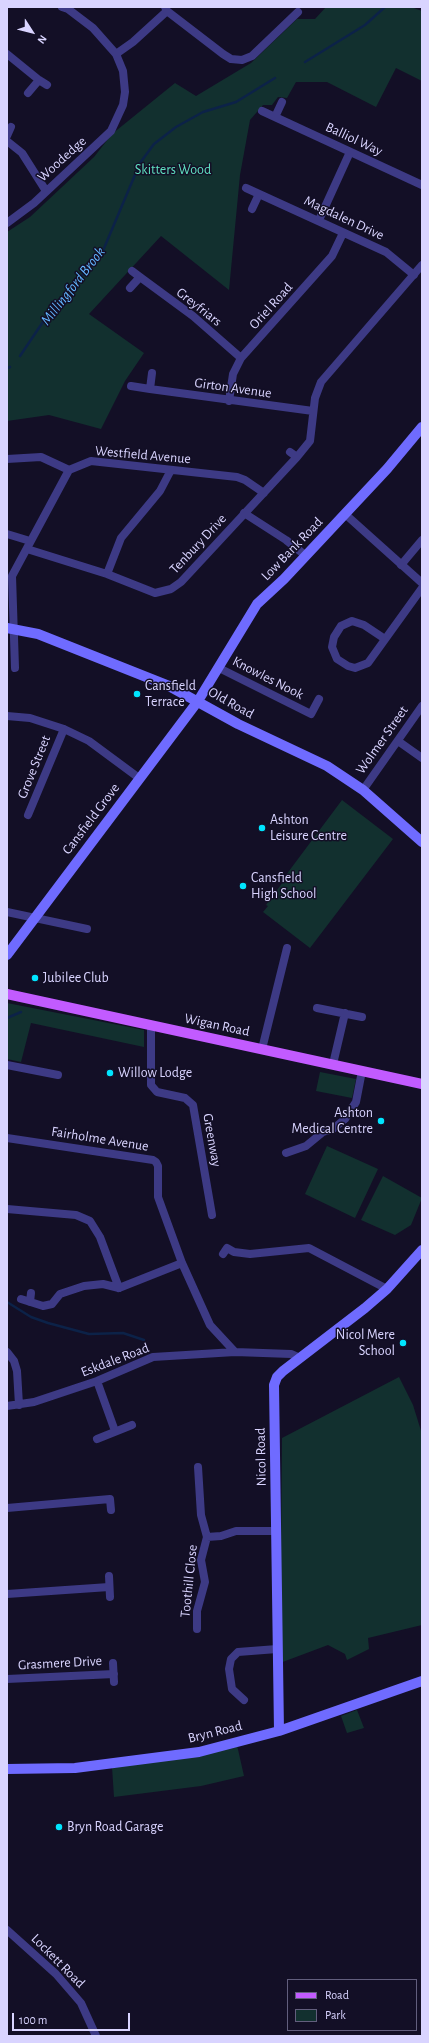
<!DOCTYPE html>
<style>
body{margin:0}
#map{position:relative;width:429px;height:2043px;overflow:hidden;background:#130f26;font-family:"Alegreya Sans",sans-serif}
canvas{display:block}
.frame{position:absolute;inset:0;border:8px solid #d9d4ff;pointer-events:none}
.legend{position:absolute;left:287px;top:1979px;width:130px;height:52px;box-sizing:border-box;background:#130f26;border:1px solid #625e7d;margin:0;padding:5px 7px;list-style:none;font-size:12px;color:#d9d4ff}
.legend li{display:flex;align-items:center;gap:8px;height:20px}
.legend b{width:20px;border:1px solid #625e7d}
.north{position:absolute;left:12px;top:12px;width:40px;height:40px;-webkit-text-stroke:3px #130f26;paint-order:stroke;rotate:126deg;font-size:11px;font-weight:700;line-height:16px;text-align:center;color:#d9d4ff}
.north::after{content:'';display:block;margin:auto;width:14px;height:18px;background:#d9d4ff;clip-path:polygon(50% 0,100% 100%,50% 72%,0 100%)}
.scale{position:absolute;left:12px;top:2013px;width:118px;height:18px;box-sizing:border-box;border:2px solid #d9d4ff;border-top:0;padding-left:5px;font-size:12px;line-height:14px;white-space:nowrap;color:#d9d4ff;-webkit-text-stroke:3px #130f26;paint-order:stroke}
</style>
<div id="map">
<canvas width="429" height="2043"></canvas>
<div class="frame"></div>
<ul class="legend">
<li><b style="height:5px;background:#c25bff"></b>Road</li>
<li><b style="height:11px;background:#12302f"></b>Park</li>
</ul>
<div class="north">N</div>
<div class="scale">100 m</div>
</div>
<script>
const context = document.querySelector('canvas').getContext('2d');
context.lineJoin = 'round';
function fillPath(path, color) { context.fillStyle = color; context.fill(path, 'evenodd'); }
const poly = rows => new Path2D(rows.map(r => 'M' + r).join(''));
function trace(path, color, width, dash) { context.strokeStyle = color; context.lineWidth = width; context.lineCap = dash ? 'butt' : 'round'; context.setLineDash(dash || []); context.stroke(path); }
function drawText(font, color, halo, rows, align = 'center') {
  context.font = font + ' "Alegreya Sans",sans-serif'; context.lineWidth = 3; context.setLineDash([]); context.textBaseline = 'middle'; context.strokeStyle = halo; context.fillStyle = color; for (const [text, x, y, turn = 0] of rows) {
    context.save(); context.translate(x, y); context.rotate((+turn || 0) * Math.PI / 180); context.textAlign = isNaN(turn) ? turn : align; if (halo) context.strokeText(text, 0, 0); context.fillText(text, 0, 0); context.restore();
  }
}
fillPath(poly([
 [326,7,411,7,422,11,422,81,396,68,376,107,327,82,296,82,287,98,278,97,272,105,263,105,250,120,240,175,229,290,161,236,89,314,144,353,125,381,101,429,49,415,7,421,7,232,30,217,94,157,112,134,175,83,196,96,251,63,297,19,315,19],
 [342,800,393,839,310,948,263,912,268,906,266,905,283,882,285,883,289,878,286,875],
 [7,1003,144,1030,144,1047,31,1023,21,1062,7,1059],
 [320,1072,356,1079,352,1098,316,1091],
 [327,1146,378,1169,355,1218,305,1194],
 [383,1176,422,1198,411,1225,395,1235,361,1220],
 [399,1377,413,1405,422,1434,422,1625,368,1638,369,1649,347,1660,345,1654,328,1645,280,1663,282,1438],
 [357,1710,364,1728,347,1733,341,1716],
 [237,1745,244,1776,201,1786,114,1797,112,1767]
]), '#12302f');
trace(poly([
 [305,62,365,25,385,7],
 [20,356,51,310,102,253,140,163,154,144,176,127,203,112,236,102,275,78],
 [7,368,10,367],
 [7,1018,21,1012],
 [7,1302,31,1317,48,1323,89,1334,123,1333,144,1340]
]), '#0c2248', 2.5);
trace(poly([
 [165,7,167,11,223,54,231,59,242,60,252,56,298,12],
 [7,54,39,80,47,85],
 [116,54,133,42,167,11],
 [28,93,39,80],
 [262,111,422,185],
 [275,117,282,102],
 [7,136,11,127],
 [7,141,22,153,46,191],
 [246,188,386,252,414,275],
 [252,209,259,194],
 [319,220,350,152],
 [7,223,34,203,111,131,123,105,125,92,123,71,116,54,93,28,68,9,62,7],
 [140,277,193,316,241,358],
 [130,288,140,277,132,271],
 [131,386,150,389,152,373],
 [150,389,313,411],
 [229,401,233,374,241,358,332,256,343,233],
 [290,452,297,457,310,441,315,398,321,382,422,265],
 [7,459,41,457,69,470],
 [244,513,286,540,305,555],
 [345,514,422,583],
 [7,534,30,541],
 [27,549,107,574,155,593,171,589,181,582,297,457],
 [401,565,422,540],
 [107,574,121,538,160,491,171,470],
 [385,639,364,625,352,621,341,626,334,637,332,647,337,659,348,666,355,668,368,663,422,588],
 [15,668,12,576,69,470,91,461,237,477,245,480,264,493],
 [219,668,311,714,319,699],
 [7,716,30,718,64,729,89,741,139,778],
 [398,741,422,758],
 [363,790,422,706],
 [28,815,64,729],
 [7,912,87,929],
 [317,1008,362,1017],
 [151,1025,151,1085,157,1092,185,1098,193,1105,212,1215],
 [262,1049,287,948],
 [333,1064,345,1013],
 [7,1065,58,1075],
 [7,1138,153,1160,156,1162,158,1166,158,1197,182,1263,210,1325,235,1352],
 [286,1153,306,1146,323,1132,333,1129,345,1119,356,1102,362,1071],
 [7,1209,76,1215,90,1221,100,1237,119,1288,182,1263],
 [223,1254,227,1248,234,1252,250,1254,309,1248,387,1289],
 [21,1299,43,1306,52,1304,60,1294,84,1286,103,1284,119,1288],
 [30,1302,31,1293],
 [7,1352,14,1361,17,1371,19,1405],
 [97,1381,115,1431],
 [7,1406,34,1402,97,1381,153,1357,235,1352,291,1354,300,1358],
 [97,1439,132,1425],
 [7,1508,110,1499,111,1510],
 [207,1537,221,1536,236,1531,276,1531],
 [109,1576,110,1597],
 [7,1594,109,1587],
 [197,1629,197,1611,205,1582,201,1560,207,1537,201,1515,198,1467],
 [113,1663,114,1682],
 [7,1679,114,1674],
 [244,1700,232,1689,229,1669,231,1659,238,1652,277,1649],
 [7,1930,56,1974,81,2003,96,2036]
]), '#3d3a85', 8);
trace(poly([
 [7,628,38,634,169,686,238,724,327,766,363,790,422,842],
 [7,955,198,701,257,604,284,579,387,469,422,427],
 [279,1731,274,1385,277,1377,283,1371,365,1308,387,1289,422,1250],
 [7,1769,75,1768,199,1752,279,1731,422,1681]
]), '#6f6bff', 10);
trace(poly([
 [7,994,422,1084]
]), '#c25bff', 10);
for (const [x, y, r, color] of [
 [137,694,4,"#00e5ff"],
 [262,828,4,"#00e5ff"],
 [243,886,4,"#00e5ff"],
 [35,978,4,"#00e5ff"],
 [110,1073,4,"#00e5ff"],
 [381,1121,4,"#00e5ff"],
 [403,1343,4,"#00e5ff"],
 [59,1827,4,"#00e5ff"]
]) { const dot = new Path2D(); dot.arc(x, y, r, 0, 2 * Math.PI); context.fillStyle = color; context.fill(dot); trace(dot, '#130f26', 1.5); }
drawText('14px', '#d9d4ff', '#130f26', [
 ["Balliol Way",354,139,25],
 ["Woodedge",62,159,-42],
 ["Magdalen Drive",344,218,25],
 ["Oriel Road",271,306,-48],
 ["Greyfriars",199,307,38],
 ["Girton Avenue",233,388,8],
 ["Westfield Avenue",143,455,5],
 ["Tenbury Drive",198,544,-47],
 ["Low Bank Road",292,549,-46],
 ["Knowles Nook",268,678,27],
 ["Old Road",231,703,29],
 ["Wolmer Street",382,740,-55],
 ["Grove Street",34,767,-68],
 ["Cansfield Grove",91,819,-53],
 ["Wigan Road",217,1025,12],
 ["Fairholme Avenue",100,1139,9],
 ["Greenway",212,1140,80],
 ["Eskdale Road",115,1360,-21],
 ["Nicol Road",261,1457,-91],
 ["Toothill Close",189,1581,-84],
 ["Grasmere Drive",60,1663,-3],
 ["Bryn Road",215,1732,-14],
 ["Lockett Road",58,1961,45]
]);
drawText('14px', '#5fe0c0', '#130f26', [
 ["Skitters Wood",173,170]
]);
drawText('14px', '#d9d4ff', '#130f26', [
 ["Cansfield",145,686],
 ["Terrace",145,702],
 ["Ashton",270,820],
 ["Leisure Centre",270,836],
 ["Cansfield",251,878],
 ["High School",251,894],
 ["Jubilee Club",43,978],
 ["Willow Lodge",118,1073],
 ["Ashton",373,1113,"right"],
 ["Medical Centre",373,1129,"right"],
 ["Nicol Mere",395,1335,"right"],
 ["School",395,1351,"right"],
 ["Bryn Road Garage",67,1827]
], 'left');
drawText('italic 15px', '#62b6ff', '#130f26', [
 ["Millingford Brook",73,286,-52]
]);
</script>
